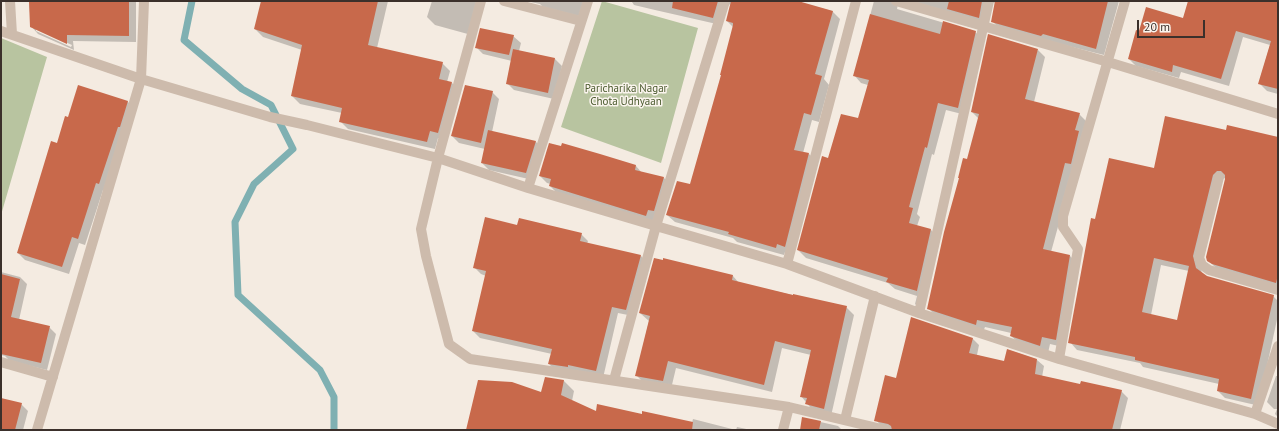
<!DOCTYPE html>
<style>
body{margin:0}
#map{position:relative;width:1279px;height:431px;overflow:hidden;background:#f4ebe1;font-family:"PT Sans",sans-serif}
canvas{display:block}
.frame{position:absolute;inset:0;border:2px solid #3b302b;pointer-events:none}
.scale{position:absolute;left:1137px;top:20px;width:68px;height:18px;box-sizing:border-box;border:2px solid #3b302b;border-top:0;padding-left:5px;font-size:12px;line-height:14px;white-space:nowrap;color:#3b302b;-webkit-text-stroke:3px #fbf5ee;paint-order:stroke}
</style>
<div id="map">
<canvas width="1279" height="431"></canvas>
<div class="frame"></div>
<div class="scale">20 m</div>
</div>
<script>
const context = document.querySelector('canvas').getContext('2d');
context.lineJoin = 'round';
function fillPath(path, color) { context.fillStyle = color; context.fill(path, 'evenodd'); }
const poly = rows => new Path2D(rows.map(r => 'M' + r).join(''));
function trace(path, color, width, dash) { context.strokeStyle = color; context.lineWidth = width; context.lineCap = dash ? 'butt' : 'round'; context.setLineDash(dash || []); context.stroke(path); }
function drawText(font, color, halo, rows, align = 'center') {
  context.font = font + ' "PT Sans",sans-serif'; context.lineWidth = 3; context.setLineDash([]); context.textBaseline = 'middle'; context.strokeStyle = halo; context.fillStyle = color; for (const [text, x, y, turn = 0] of rows) {
    context.save(); context.translate(x, y); context.rotate((+turn || 0) * Math.PI / 180); context.textAlign = isNaN(turn) ? turn : align; if (halo) context.strokeText(text, 0, 0); context.fillText(text, 0, 0); context.restore();
  }
}
fillPath(poly([
 [602,1,698,28,661,163,561,127],
 [1,38,47,57,1,215]
]), '#b8c4a0');
fillPath(poly([
 [29,1,136,1,136,42,73,41,74,50,38,34,31,26],
 [36,29,72,45,71,47,36,31],
 [262,1,388,1,377,48,442,63,450,71,447,82,452,83,459,91,446,140,438,138,435,149,348,129,340,121,342,113,300,104,292,96,302,50,263,37,255,29],
 [432,1,485,1,475,36,435,25,427,17],
 [526,1,587,1,583,19,543,7,540,4],
 [627,1,802,1,802,3,832,11,840,19,824,79,829,85,819,122,812,120,803,153,809,154,817,162,793,254,785,252,784,255,737,242,733,238,675,222,667,215,691,186,722,76,734,28,727,21,732,2,727,7,721,25,655,10,634,5,632,2],
 [874,1,1119,1,1104,55,1000,29,992,21,996,2,991,4,986,25,898,4,897,9,975,32,983,39,966,115,946,110,934,155,932,154,917,214,920,217,917,226,931,230,938,237,922,310,915,304,917,296,895,289,888,283,806,258,798,250,828,159,859,120,868,85,861,83,854,75],
 [1189,1,1278,1,1278,94,1267,91,1259,83,1270,45,1243,37,1229,86,1181,72,1179,78,1136,66,1129,59,1140,32,1183,19],
 [513,36,521,43,519,51,555,59,562,66,554,99,514,90,507,83,512,61,483,54,476,47],
 [1038,50,1045,57,1034,102,1079,114,1087,122,1051,252,1070,256,1078,264,1063,347,1050,344,1048,353,1019,343,1011,336,1011,333,985,327,983,332,936,316,928,308,979,119,972,112],
 [492,92,499,99,492,132,536,142,543,149,533,180,489,170,482,163,485,149,459,143,452,136],
 [127,101,134,108,106,190,103,190,85,245,79,243,69,274,25,260,18,253,58,144],
 [1226,131,1278,137,1278,288,1216,268,1208,260,1226,178,1222,179,1200,264,1202,274,1207,277,1273,296,1278,301,1278,315,1268,361,1260,406,1225,398,1218,391,1219,384,1143,367,1140,363,1077,350,1070,342,1096,221,1155,169],
 [1161,265,1189,271,1178,321,1151,315],
 [600,155,636,166,642,173,664,178,671,185,653,223,557,193,550,186,551,184,547,183,540,176],
 [518,226,581,234,588,241,587,244,641,256,648,263,633,316,618,313,603,378,556,371,549,364,552,354,480,338,473,331,486,276,481,274,474,267],
 [1,272,20,277,27,284,19,320,49,327,56,334,47,370,10,361,5,356,1,355],
 [733,276,739,283,846,307,854,315,831,416,814,412,801,396,811,355,782,348,772,392,676,368,671,389,644,383,636,375,649,321,640,313],
 [972,338,979,345,977,355,1005,363,1037,360,1044,366,1042,377,1081,386,1121,391,1128,398,1120,430,893,430,882,427,876,420,897,379],
 [1276,376,1278,376,1278,417,1275,414,1277,409,1274,409,1267,402],
 [546,378,564,381,574,391,572,401,597,413,642,415,692,423,693,419,736,430,737,427,751,430,467,430,542,393],
 [1,399,21,404,28,411,23,430,1,430],
 [803,418,838,426,842,430,801,430]
]), '#0003');
trace(poly([
 [192,1,184,40,242,89,271,105,293,149,254,184,235,222,238,295,320,370,334,397,334,430]
]), '#7fb0b2', 7);
fillPath(poly([
 [29,1,129,1,129,36,67,35,67,44,30,27],
 [261,1,378,1,368,45,443,62,439,79,452,82,438,133,430,131,427,142,339,122,342,108,291,96,302,45,254,29],
 [673,1,718,1,713,18,672,8],
 [731,1,798,1,833,11,815,74,822,76,811,115,804,113,794,150,809,153,785,247,777,244,776,248,728,234,729,232,666,215,677,181,690,184,721,75,720,75,733,25,733,23,726,21],
 [949,1,982,1,979,18,947,9],
 [995,1,1108,1,1096,49,1043,34,1041,36,991,22],
 [1188,1,1278,1,1278,89,1258,84,1271,41,1236,31,1221,79,1173,65,1172,72,1128,59,1136,30,1139,31,1146,7,1183,18],
 [870,14,940,34,943,21,976,31,958,108,938,103,927,148,925,147,909,207,913,208,909,223,931,229,914,304,917,291,886,282,888,278,797,250,822,156,828,158,841,114,858,118,869,80,853,76],
 [480,28,514,35,509,55,475,48],
 [988,34,1038,49,1025,99,1080,113,1075,130,1079,131,1071,164,1065,163,1043,249,1070,255,1056,340,1042,337,1040,346,1010,336,1012,327,977,320,976,325,927,309,944,232,959,178,958,178,963,158,967,159,979,114,971,112],
 [513,49,555,58,548,93,506,84],
 [78,85,128,101,120,127,118,127,99,184,96,183,78,239,72,237,62,267,17,253,51,141,57,143,65,116,68,117],
 [465,85,493,91,481,143,451,136],
 [1165,116,1226,130,1227,125,1278,137,1278,275,1276,283,1212,264,1207,261,1206,257,1225,179,1225,175,1221,171,1217,171,1213,175,1193,256,1196,268,1207,276,1274,295,1251,399,1217,391,1219,379,1135,360,1135,357,1068,343,1091,218,1095,219,1109,158,1154,168],
 [1154,258,1189,266,1177,320,1142,312],
 [488,130,536,141,526,173,481,163],
 [549,143,561,146,562,143,600,154,636,165,635,170,664,177,654,211,648,210,646,216,549,186,551,179,539,176],
 [485,217,517,225,519,218,582,233,580,241,641,255,626,310,612,307,596,371,568,365,568,367,548,364,552,349,472,331,486,271,473,268],
 [654,258,663,260,663,258,733,275,732,280,793,295,793,294,847,306,824,409,805,404,807,398,800,397,811,350,775,341,764,385,668,361,663,381,635,376,650,316,639,313],
 [1,274,20,279,11,317,50,326,41,363,1,354],
 [911,317,973,338,969,353,1004,361,1007,349,1037,359,1035,374,1080,384,1081,381,1122,390,1112,430,892,430,891,426,888,424,874,421,885,375,896,378],
 [545,377,564,380,561,395,596,411,597,404,642,414,642,411,693,422,692,430,466,430,478,380,512,382,541,392],
 [1,398,22,403,15,430,1,430],
 [802,417,821,421,819,430,800,430]
]), '#c8694b');
trace(poly([
 [10,1,12,34],
 [481,1,438,158,421,229,426,256,449,344,470,359,789,407,886,430],
 [504,1,581,21],
 [896,1,1108,62,1278,114],
 [1,31,141,79,270,117,307,125,438,158,528,188,656,226,787,264,919,313,1059,359,1255,414,1278,424],
 [1219,177,1199,258,1202,265,1209,270,1278,290],
 [528,188,588,1],
 [787,264,856,1],
 [919,313,989,1],
 [1059,359,1078,249,1063,227,1063,216,1125,1],
 [1,362,53,377],
 [614,380,656,226,725,1],
 [1255,414,1278,346],
 [845,420,875,296],
 [37,430,141,79,144,1],
 [783,430,789,407]
]), '#cdbbac', 10);
drawText('11px', '#4a5a2e', '#fbf5ee', [
 ["Paricharika Nagar",626,89],
 ["Chota Udhyaan",626,102]
]);
</script>
